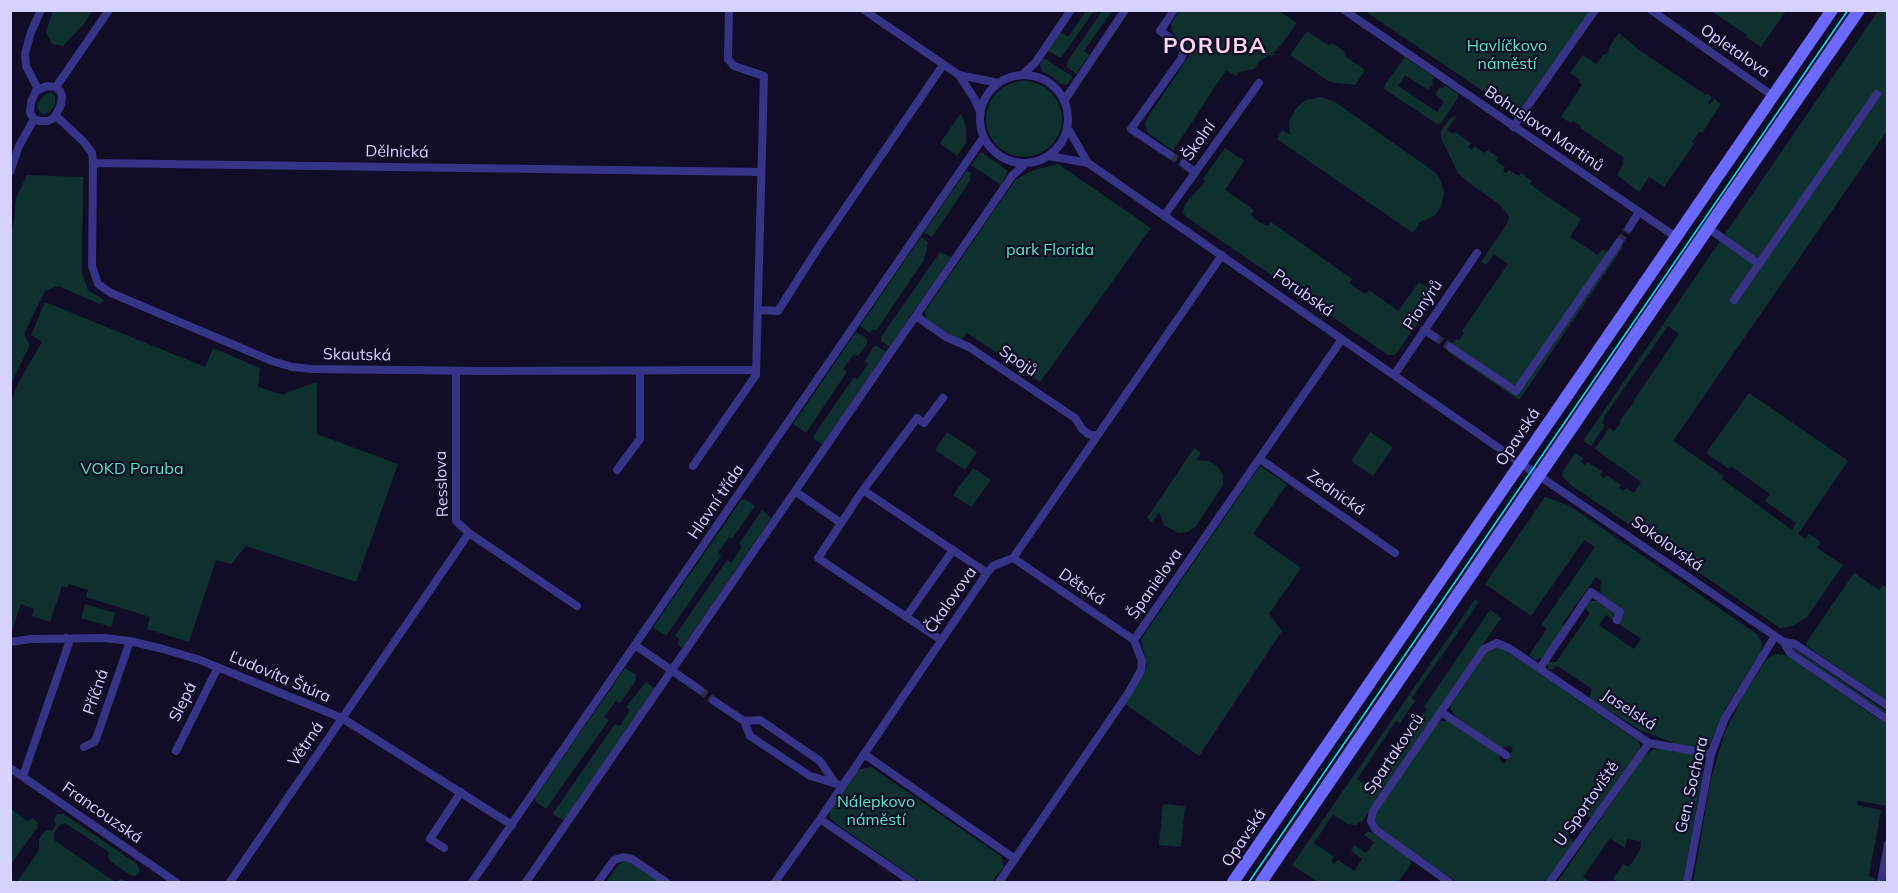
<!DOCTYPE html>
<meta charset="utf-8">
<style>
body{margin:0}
#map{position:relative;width:1898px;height:893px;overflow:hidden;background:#110d26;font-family:Mulish,sans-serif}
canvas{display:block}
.frame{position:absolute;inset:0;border:12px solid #d6d2ff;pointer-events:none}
</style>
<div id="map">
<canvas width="1898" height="893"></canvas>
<div class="frame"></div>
</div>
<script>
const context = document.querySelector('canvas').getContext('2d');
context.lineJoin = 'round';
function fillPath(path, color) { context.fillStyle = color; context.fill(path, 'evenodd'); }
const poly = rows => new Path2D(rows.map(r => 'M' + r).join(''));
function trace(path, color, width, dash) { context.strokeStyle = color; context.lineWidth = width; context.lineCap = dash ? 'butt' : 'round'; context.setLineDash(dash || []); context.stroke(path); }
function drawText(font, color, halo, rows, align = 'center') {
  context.font = font + ' Mulish,sans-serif'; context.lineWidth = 4.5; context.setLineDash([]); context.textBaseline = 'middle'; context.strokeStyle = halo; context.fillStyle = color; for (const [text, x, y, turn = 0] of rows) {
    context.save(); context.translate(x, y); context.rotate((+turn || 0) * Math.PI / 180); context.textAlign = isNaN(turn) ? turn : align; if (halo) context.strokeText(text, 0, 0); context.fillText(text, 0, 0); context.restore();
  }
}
fillPath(poly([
 [53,11,53,10,92,11,84,24,63,46,52,44,46,32],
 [1086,11,1094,11,1061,58,1048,51,1061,32,1068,37],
 [1102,11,1112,11,1084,51,1089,55,1076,74,1067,67,1067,62],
 [1179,11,1279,11,1297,23,1281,45,1272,54,1281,55,1269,55,1258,62,1255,69,1239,72,1236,76,1226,70,1173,151,1152,136,1148,133,1145,124,1148,117,1189,56,1187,46,1177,38,1172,31,1171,24],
 [1365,11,1591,11,1518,115],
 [1711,11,1786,11,1761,47,1746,37,1747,35],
 [1878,11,1887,11,1887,131,1673,441,1724,476,1722,479,1792,530,1796,523,1765,501,1770,494,1731,466,1729,469,1706,453,1749,393,1848,461,1798,534,1805,539,1809,534,1821,542,1817,548,1843,565,1807,617,1793,626,1780,628,1571,485,1563,477,1562,473,1575,453,1583,458,1581,462,1585,465,1587,462,1602,471,1600,475,1604,478,1607,475,1621,485,1619,488,1623,491,1626,488,1634,493,1641,482,1595,449,1609,428,1614,431,1620,424,1621,419,1635,401,1634,400,1679,334,1668,326,1606,414,1602,423,1605,425,1591,446,1583,441],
 [1307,31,1326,44,1330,45,1332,43,1345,52,1344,54,1346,57,1365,70,1355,85,1330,82,1290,55],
 [1619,33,1639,50,1694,87,1706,95,1708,94,1712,97,1708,103,1710,105,1714,98,1721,104,1702,133,1699,132,1692,142,1694,144,1664,187,1649,177,1639,192,1617,175,1623,164,1622,162,1624,158,1580,128,1581,126,1573,121,1571,123,1561,117,1582,85,1579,82,1580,80,1570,73,1583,55,1596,64,1604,54,1606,55,1609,51,1608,49],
 [1405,57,1434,77,1432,80,1433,84,1428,89,1425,88,1405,75,1398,86,1437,112,1444,102,1436,94,1439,88,1443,88,1445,85,1458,94,1458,98,1441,123,1437,124,1384,89,1385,84],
 [1044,58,1073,77,1067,85,1061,84,1053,77,1042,71,1040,64],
 '986 119a38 38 0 1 1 76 0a38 38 0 1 1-76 0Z',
 [48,93,52,93,55,96,55,105,49,113,42,114,38,109,38,103,44,95],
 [1321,97,1335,102,1436,173,1441,182,1444,194,1441,207,1434,216,1418,223,1419,225,1413,233,1277,139,1282,130,1290,135,1289,121,1297,107,1306,100],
 [961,113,966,127,966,143,957,156,940,143],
 [1454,116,1456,117,1447,130,1453,134,1455,132,1471,143,1468,147,1472,150,1475,146,1484,153,1487,150,1498,157,1496,161,1505,167,1503,171,1506,173,1509,170,1519,176,1521,173,1532,181,1530,184,1542,193,1581,219,1570,237,1598,255,1602,249,1608,252,1621,245,1623,247,1519,400,1447,351,1453,342,1457,339,1459,340,1464,333,1462,331,1508,264,1494,254,1486,265,1481,262,1508,222,1509,216,1499,204,1469,183,1458,173,1441,138,1441,131,1451,117,1453,118],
 [1225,148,1244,161,1225,190,1254,210,1251,215,1259,222,1268,226,1271,222,1352,279,1350,283,1357,289,1366,294,1369,290,1398,311,1419,282,1438,295,1395,355,1388,355,1185,216,1183,212,1185,204,1203,184,1205,181,1203,179],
 [980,153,983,153,1008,171,1001,185,971,165],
 [1058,164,1151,228,1040,382,967,333,962,339,958,340,929,321,926,318,925,311,1016,179,1034,170],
 [967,170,971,173,970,181,932,237,924,232],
 [27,175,83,177,82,274,88,290,104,300,100,304,58,286,45,291,24,334,30,345,11,384,11,229,14,222,16,198],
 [921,237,928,242,924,260,876,331,873,329,870,333,860,326],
 [940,252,951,257,889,347,881,341,881,337],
 [45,302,205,367,213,348,260,368,258,387,284,395,288,392,317,382,317,434,398,464,356,582,246,546,231,564,216,560,189,642,147,629,150,617,86,597,88,590,69,584,67,588,62,586,50,622,32,616,34,609,21,604,11,633,11,403,17,385,42,342,31,335],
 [856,332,867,339,867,344,858,356,854,354,843,369,847,372,806,433,793,424],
 [877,346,886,352,823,444,814,439,814,435,854,377,858,379,868,364,865,361,873,347],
 [947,432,977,452,965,470,935,450],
 [1370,432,1393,447,1373,476,1351,461],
 [1194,448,1201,453,1196,460,1209,461,1219,468,1223,475,1223,485,1196,526,1188,532,1178,533,1164,525,1159,512,1152,522,1147,518],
 [1260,466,1287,484,1253,534,1301,568,1269,614,1282,631,1199,756,1125,704,1147,666,1141,639],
 [973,468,991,480,971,507,953,495],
 [1545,497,1570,506,1757,634,1762,643,1761,651,1725,709,1710,744,1699,748,1679,745,1640,730,1589,698,1592,689,1559,667,1556,666,1552,670,1548,669,1548,662,1556,662,1590,613,1584,606,1590,601,1600,601,1618,613,1613,620,1606,615,1599,625,1634,649,1641,639,1619,624,1623,617,1624,613,1601,594,1600,590,1601,581,1596,577,1563,623,1563,630,1544,657,1535,660,1529,655,1547,629,1542,624,1595,547,1584,540,1531,616,1485,584],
 [745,499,755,506,732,539,729,537,718,553,721,556,666,636,654,628,654,626,741,500],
 [762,510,771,518,682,648,677,644,680,639,675,636,727,560,731,563,742,547,739,544],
 [1854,573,1879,590,1883,585,1887,588,1887,701,1807,646,1806,643],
 [1475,599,1479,602,1412,698,1415,701,1400,723,1396,721,1357,779,1369,787,1409,729,1412,731,1427,709,1424,707,1490,610,1501,618,1363,820,1356,825,1347,824,1333,814,1314,843,1334,857,1331,861,1334,864,1338,860,1354,871,1362,859,1351,851,1354,845,1366,853,1374,842,1364,835,1367,832,1371,832,1411,859,1410,861,1411,864,1398,882,1318,882,1292,865],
 [85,604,115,613,111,627,81,618],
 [1500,647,1638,741,1640,745,1640,749,1593,818,1582,815,1568,836,1574,842,1549,882,1457,882,1380,829,1375,819,1377,812,1436,724,1441,721,1448,721,1498,754,1502,763,1504,764,1513,749,1509,746,1501,748,1456,717,1450,708,1451,705,1487,651],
 [1793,648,1887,712,1887,715,1792,650],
 [1776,654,1781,654,1789,657,1887,725,1887,806,1858,801,1857,805,1881,810,1869,876,1876,879,1877,882,1693,882,1711,779,1724,734,1743,696,1767,659],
 [625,668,636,675,635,682,620,703,616,701,604,717,609,720,546,809,536,802,535,798],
 [646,682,655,688,564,820,554,815,553,813,615,724,620,726,630,710,626,707],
 [1662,748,1698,755,1702,759,1704,765,1683,882,1618,882,1613,879,1623,864,1629,867,1640,850,1641,841,1627,839,1625,848,1610,838,1583,877,1591,882,1557,882,1644,756,1654,749],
 [871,767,1001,856,1004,866,992,882,920,882,835,823,830,818,830,810,857,770],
 [1163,804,1185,806,1181,847,1159,845],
 [11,809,27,821,33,818,38,823,37,828,11,864],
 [57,814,64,814,137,864,139,868,139,873,135,876,130,875,110,861,108,856,109,852,65,823,60,825,54,833,54,840,115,882,121,879,127,882,11,882,11,878,17,882,39,850,39,839,44,832,48,830,52,831,56,825,54,819],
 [627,861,636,863,664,882,606,882,620,863]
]), '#0f302f');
trace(poly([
 [1170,155,1184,164],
 [1619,242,1629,228],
 [1435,337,1450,347],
 [700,690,714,701]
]), '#2f2b47', 8, [8, 4]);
trace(poly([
 [864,10,959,75,974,98,980,112],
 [1344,10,1676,237],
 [1651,10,1773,96],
 '980 119a44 44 0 1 1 88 0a44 44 0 1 1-88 0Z',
 [959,75,998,83],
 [1022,75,1035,63,1071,10],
 [47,86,56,87,60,91,62,96,61,105,54,118,48,121,39,121,34,119,30,113,31,102,36,91,47,86],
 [56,87,109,10],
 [38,89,26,66,25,54,31,32,41,10],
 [1064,101,1125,10],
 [56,116,83,141,92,153,93,163,761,172],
 [1067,127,1088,163],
 [1513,127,1595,10],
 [1170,155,1131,129,1181,59,1184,51,1179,44,1160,31,1174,10],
 [1049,156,1088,163,1532,471,1775,636,1784,642,1795,644,1888,706],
 [93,163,92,266,98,284,111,293,272,361,292,367,312,369,482,371,756,370],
 [1184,164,1195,172],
 [10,172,19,146,34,119],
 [1164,216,1259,83],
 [1629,228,1639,212],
 [1708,228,1759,264],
 [1734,300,1877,94],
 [759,310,778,311,818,248,943,65],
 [916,316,946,337,969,347,1075,418,1082,429,1088,434,1097,436],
 [1424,330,1435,337],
 [1450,347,1516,391,1619,242],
 [456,371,456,521,469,533,577,606],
 [1394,375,1477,253],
 [1260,459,1395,553],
 [693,466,756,375,764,76,734,66,728,59,729,10],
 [617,470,640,439,640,371],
 [863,490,917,418,924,423,943,398],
 [796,492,841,523],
 [1013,558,1134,640],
 [906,617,953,550],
 [941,640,818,558,863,490,987,573],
 [1134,640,1342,339],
 [10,642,31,639,104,638,130,641,163,649,200,660,342,718,512,825],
 [1784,642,1790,653,1888,720],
 [635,645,700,690],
 [1540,668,1591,592,1620,612,1617,620],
 [714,701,744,721,760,720,820,761,835,783],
 [1441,712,1506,755],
 [744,721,750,736,810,776,837,784],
 [84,747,94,742,96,739,130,641],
 [176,751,218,667],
 [864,754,1015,859],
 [10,768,176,882],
 [23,776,69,643,66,638],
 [820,819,912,882],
 [444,848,430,839,461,792],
 [230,882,469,533],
 [472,882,983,138],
 [526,882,1012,176,1025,164],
 [598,882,614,860,623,857,632,859,666,882],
 [775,882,820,819,987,573,993,566,1013,558,1222,255],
 [999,882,1129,692,1141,670,1142,661,1134,640],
 [1449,882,1376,830,1371,821,1373,811,1484,649,1497,643,1509,648,1649,743,1711,754],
 [1550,882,1649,743],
 [1687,882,1711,754,1725,718,1775,636],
 [1881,882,1888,844]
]), '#373488', 8);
trace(poly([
 [1233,882,1832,10],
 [1261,882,1722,208,1859,10]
]), '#6b69ff', 12);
trace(poly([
 [1249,882,1848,10]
]), '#00e6fd', 1.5);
drawText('16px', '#54e9c2', '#110d26', [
 ["Havlíčkovo",1507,46],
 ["náměstí",1507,64],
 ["park Florida",1050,250],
 ["VOKD Poruba",132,469],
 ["Nálepkovo",876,802],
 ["náměstí",876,820]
]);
drawText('16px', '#d6d2ff', '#110d26', [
 ["Opletalova",1735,51,35],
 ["Bohuslava Martinů",1544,129,34],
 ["Školní",1199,141,-55],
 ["Dělnická",397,152,1],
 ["Porubská",1303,293,35],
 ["Pionýrů",1423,305,-56],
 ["Skautská",357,355,1],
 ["Spojů",1018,361,34],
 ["Opavská",1518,437,-56],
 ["Resslova",442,484,-92],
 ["Zednická",1336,493,35],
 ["Hlavní třída",716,502,-56],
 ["Sokolovská",1667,544,35],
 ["Španielova",1155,584,-55],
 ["Dětská",1082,587,34],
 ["Čkalovova",951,600,-55],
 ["Ľudovíta Štúra",280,677,23],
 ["Příčná",96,692,-71],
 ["Slepá",183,702,-64],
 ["Jaselská",1629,710,33],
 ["Větrná",306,744,-56],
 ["Spartakovců",1394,754,-56],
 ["Gen. Sochora",1692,785,-77],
 ["U Sportoviště",1587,804,-55],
 ["Francouzská",102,813,35],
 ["Opavská",1244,838,-56]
]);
context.letterSpacing = '1.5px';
drawText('bold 22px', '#ffd4f0', '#110d26', [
 ["PORUBA",1215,46]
]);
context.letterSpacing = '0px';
</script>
